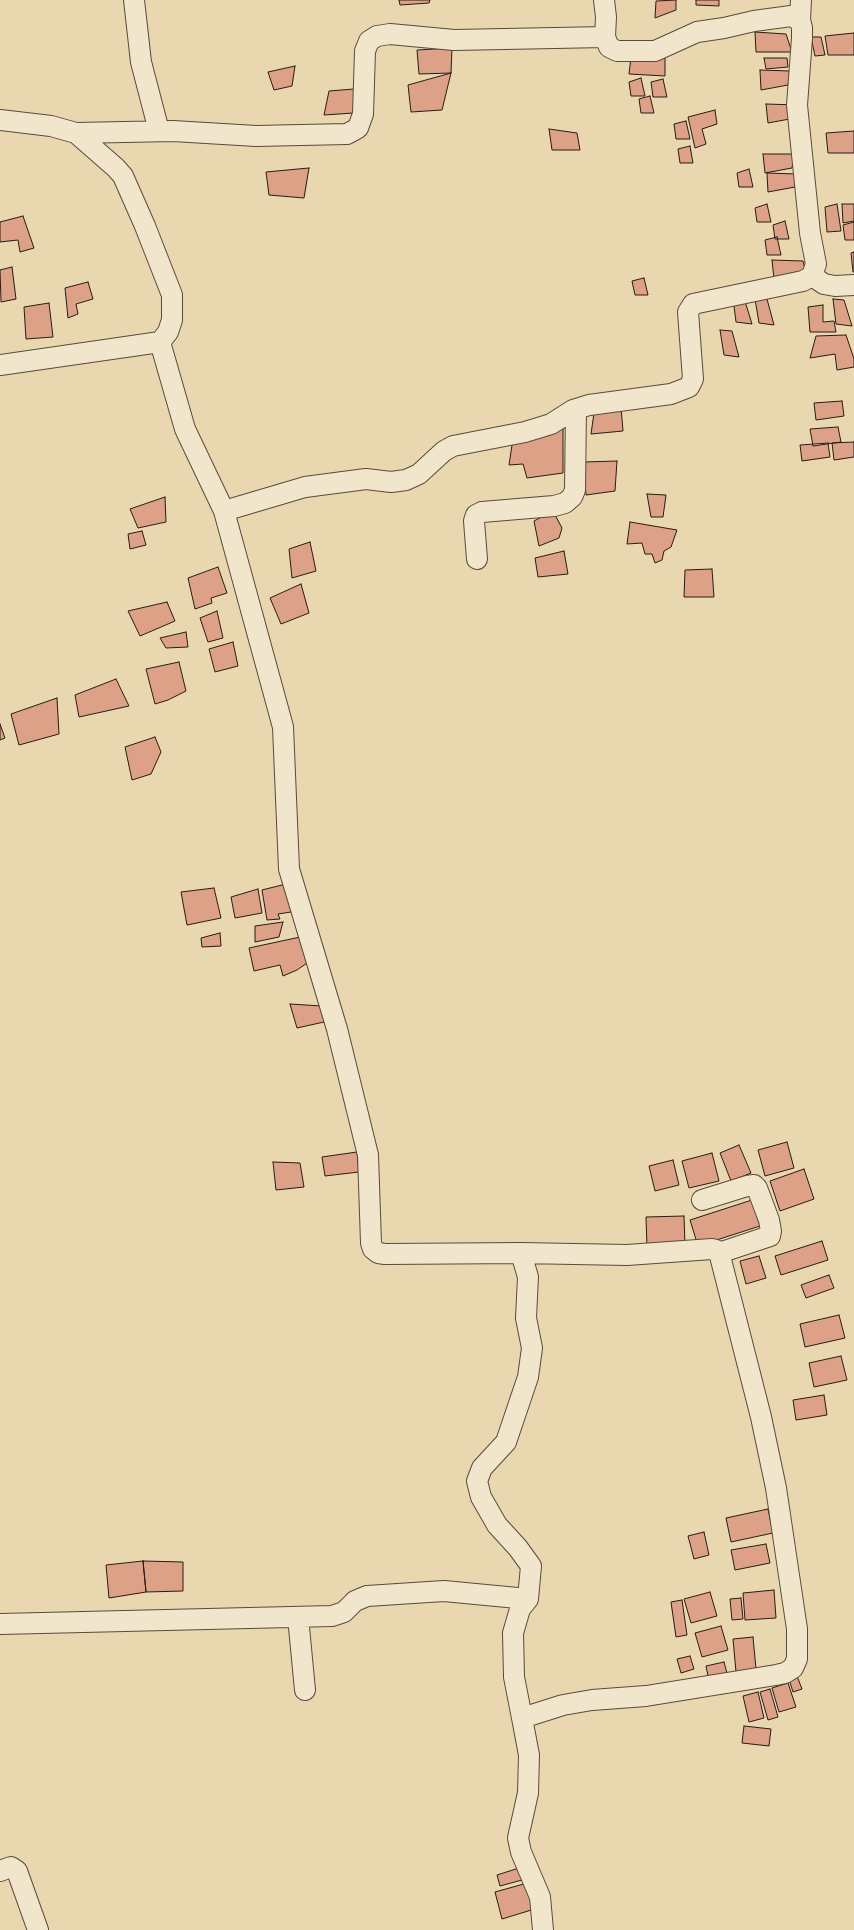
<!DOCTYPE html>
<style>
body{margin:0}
canvas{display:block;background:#e9d7af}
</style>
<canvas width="854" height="1930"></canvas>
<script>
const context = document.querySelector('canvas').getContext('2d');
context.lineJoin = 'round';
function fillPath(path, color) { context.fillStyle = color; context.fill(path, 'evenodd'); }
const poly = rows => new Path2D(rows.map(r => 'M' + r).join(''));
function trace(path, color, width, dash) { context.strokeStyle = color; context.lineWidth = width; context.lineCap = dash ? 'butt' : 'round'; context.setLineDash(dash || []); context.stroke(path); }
const building = poly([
 [399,0,430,0,429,3,400,5,399,0],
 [676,0,676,10,655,18,656,1,676,0],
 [696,0,719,0,719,6,696,5,696,0],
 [755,32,786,34,792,52,756,52,755,32],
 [854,33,854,55,828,55,825,36,854,33],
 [811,37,821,37,825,55,815,56,811,37],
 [452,48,451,73,419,74,417,50,452,48],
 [665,53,665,76,629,74,631,57,665,53],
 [764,58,787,58,788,67,766,69,764,58],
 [295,66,292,86,274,90,268,72,295,66],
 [760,70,790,71,788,85,761,90,760,70],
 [451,73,442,110,411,112,408,85,451,73],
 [641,78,645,96,631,96,629,82,641,78],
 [663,79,667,97,653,97,651,82,663,79],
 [354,89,354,113,324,115,329,91,354,89],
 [650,96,654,113,641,113,639,99,650,96],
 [766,104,797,105,795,118,768,123,766,104],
 [715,110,717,124,702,129,706,144,695,148,688,117,715,110],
 [686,121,690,139,676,139,674,124,686,121],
 [549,129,577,133,580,150,552,150,549,129],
 [854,131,854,153,828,153,826,133,854,131],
 [690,146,693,163,680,163,678,149,690,146],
 [763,154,794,154,792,168,765,173,763,154],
 [309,168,304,198,269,195,266,172,309,168],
 [749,169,753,187,739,187,737,173,749,169],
 [767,173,797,174,795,187,768,192,767,173],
 [767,204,771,222,757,222,755,208,767,204],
 [837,204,841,231,827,232,825,207,837,204],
 [842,204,854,204,854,221,843,223,842,204],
 [23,216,34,248,20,252,18,240,0,242,0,222,23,216],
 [785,221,789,239,775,239,773,225,785,221],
 [854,222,854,240,845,240,843,225,854,222],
 [777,237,781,255,767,255,765,240,777,237],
 [854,252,854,272,853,272,851,253,854,252],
 [772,260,803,261,807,277,774,279,772,260],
 [12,267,16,299,1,302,0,270,12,267],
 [644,278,648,295,635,295,632,281,644,278],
 [88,282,93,299,76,304,78,314,68,318,65,288,88,282],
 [733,298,744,298,752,324,736,322,733,298],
 [755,299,767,299,774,325,759,323,755,299],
 [833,299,844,300,852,326,836,324,833,299],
 [49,303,53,337,26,339,24,307,49,303],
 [823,305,823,322,834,321,836,332,810,332,808,307,823,305],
 [720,330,732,331,739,357,724,355,720,330],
 [846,335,854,359,854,367,837,370,835,354,810,358,816,336,846,335],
 [842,401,844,416,816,420,814,403,842,401],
 [621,407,623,431,591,434,594,413,621,407],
 [563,423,563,473,527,478,523,464,509,465,512,445,563,423],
 [838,427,841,442,813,446,810,429,838,427],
 [854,442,854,457,834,460,832,443,854,442],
 [828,443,830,457,802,461,800,445,828,443],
 [617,461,615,491,586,495,583,462,617,461],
 [647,494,666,495,663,517,651,517,647,494],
 [165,497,166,522,138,528,130,509,165,497],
 [553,511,562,528,559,538,539,546,534,521,553,511],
 [630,522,677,530,671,547,664,551,662,560,655,563,652,554,645,554,642,543,627,544,630,522],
 [142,531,146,545,130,549,128,534,142,531],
 [310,542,316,571,292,578,289,549,310,542],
 [564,551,568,574,538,577,535,558,564,551],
 [218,567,227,593,211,598,212,603,195,609,188,578,218,567],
 [712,569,714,597,684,597,685,570,712,569],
 [301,584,309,613,281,624,270,598,301,584],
 [167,602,175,621,140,636,128,611,167,602],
 [217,611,223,638,208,642,200,618,217,611],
 [186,632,188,647,166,648,160,638,186,632],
 [233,642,238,666,215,672,209,649,233,642],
 [179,662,186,691,168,700,155,704,146,669,179,662],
 [116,679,129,706,79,717,75,695,116,679],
 [57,698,59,734,19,745,11,714,57,698],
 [0,724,5,738,0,740,0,724],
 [155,737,161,752,151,774,132,780,125,747,155,737],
 [286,884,291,912,278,914,280,919,267,920,262,890,286,884],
 [214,888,221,918,187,925,181,892,214,888],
 [258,889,262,913,235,918,231,897,258,889],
 [283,922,279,937,255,942,255,926,283,922],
 [220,933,221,946,202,947,201,938,220,933],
 [305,936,310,961,297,970,283,976,280,965,254,971,249,948,305,936],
 [290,1004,322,1006,324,1022,297,1028,290,1004],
 [787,1142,794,1168,765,1176,758,1150,787,1142],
 [739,1145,751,1173,731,1181,720,1153,739,1145],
 [357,1152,359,1172,325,1176,322,1157,357,1152],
 [712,1153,719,1181,689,1188,682,1161,712,1153],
 [673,1160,679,1185,655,1191,649,1166,673,1160],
 [273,1162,300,1163,304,1187,276,1190,273,1162],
 [804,1169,814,1199,780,1211,770,1181,804,1169],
 [752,1200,760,1226,698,1246,690,1220,752,1200],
 [684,1216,685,1246,647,1247,646,1217,684,1216],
 [822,1241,828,1260,781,1275,775,1256,822,1241],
 [759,1256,766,1278,746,1284,740,1261,759,1256],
 [829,1275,834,1288,806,1298,801,1285,829,1275],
 [839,1315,845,1338,805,1347,800,1324,839,1315],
 [841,1356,847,1380,814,1387,809,1363,841,1356],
 [824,1395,827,1415,796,1420,793,1400,824,1395],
 [768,1509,773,1533,731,1542,726,1518,768,1509],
 [704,1532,709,1555,694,1559,688,1536,704,1532],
 [766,1544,770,1563,735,1570,731,1550,766,1544],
 [143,1561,146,1592,109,1598,106,1565,143,1561],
 [143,1561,183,1562,183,1591,146,1592,143,1561],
 [774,1590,776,1618,745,1620,743,1593,774,1590],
 [710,1592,717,1616,691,1623,684,1599,710,1592],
 [741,1598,743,1619,732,1620,730,1599,741,1598],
 [682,1600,687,1635,676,1637,671,1602,682,1600],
 [721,1626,728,1650,702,1657,695,1633,721,1626],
 [753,1637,756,1669,736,1672,733,1639,753,1637],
 [690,1656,694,1669,681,1673,677,1659,690,1656],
 [724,1662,728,1677,709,1681,706,1666,724,1662],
 [797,1676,802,1689,793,1692,789,1679,797,1676],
 [788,1683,796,1707,779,1712,772,1688,788,1683],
 [770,1689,778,1717,768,1720,760,1692,770,1689],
 [758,1692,764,1718,749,1722,743,1696,758,1692],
 [744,1726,771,1729,769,1746,742,1743,744,1726],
 [519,1868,522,1880,500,1886,497,1875,519,1868],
 [531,1882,538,1908,502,1919,495,1892,531,1882]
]);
fillPath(building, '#dca186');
trace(building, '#281c16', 1);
const minor = poly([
 [134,0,141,62,159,131],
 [800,20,801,0],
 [0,120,51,126,76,133,116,168,123,176,145,226,172,295,172,320,168,332,160,342],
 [76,133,173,131,256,136,347,134,358,128,363,114,365,51,369,41,377,36,390,34,454,40,605,37],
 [812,276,824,284,835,286,854,285],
 [0,365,160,342,185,429,224,511,283,727,289,869,337,1029,368,1155,371,1243,373,1249,378,1253,385,1254,521,1253,627,1255,712,1249,716,1250,720,1256,761,1417,776,1488,797,1629,797,1659,793,1668,785,1673,776,1675,646,1696,592,1700,563,1705,522,1718,529,1755,528,1793,518,1838,521,1852,540,1897,543,1930],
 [224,511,305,487,366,479,391,482,406,480,419,474,444,451,453,446,525,432,551,424,573,410,589,405,671,394,689,387,693,379,688,312,693,304,803,281,812,276,816,264,810,233,797,105,802,38,802,28,800,20,791,16,754,21,724,28,697,32,655,51,617,51,609,47,605,37,606,17,604,0],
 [477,559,474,521,476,515,482,512,554,506,565,503,572,497,575,490,576,409],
 [702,1200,747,1186,754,1185,757,1188,769,1220,771,1231,770,1236,719,1253],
 [521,1253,528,1277,526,1318,532,1348,528,1377,506,1442,482,1468,477,1481,481,1497,497,1525,518,1548,531,1566,528,1599,520,1609,513,1633,514,1677,522,1718],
 [298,1617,305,1690],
 [0,1624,332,1616,344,1612,355,1601,367,1596,444,1591,528,1599],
 [0,1871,11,1867,17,1871,38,1930]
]);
trace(minor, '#584b3c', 22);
trace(minor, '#f1e5cb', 20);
</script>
